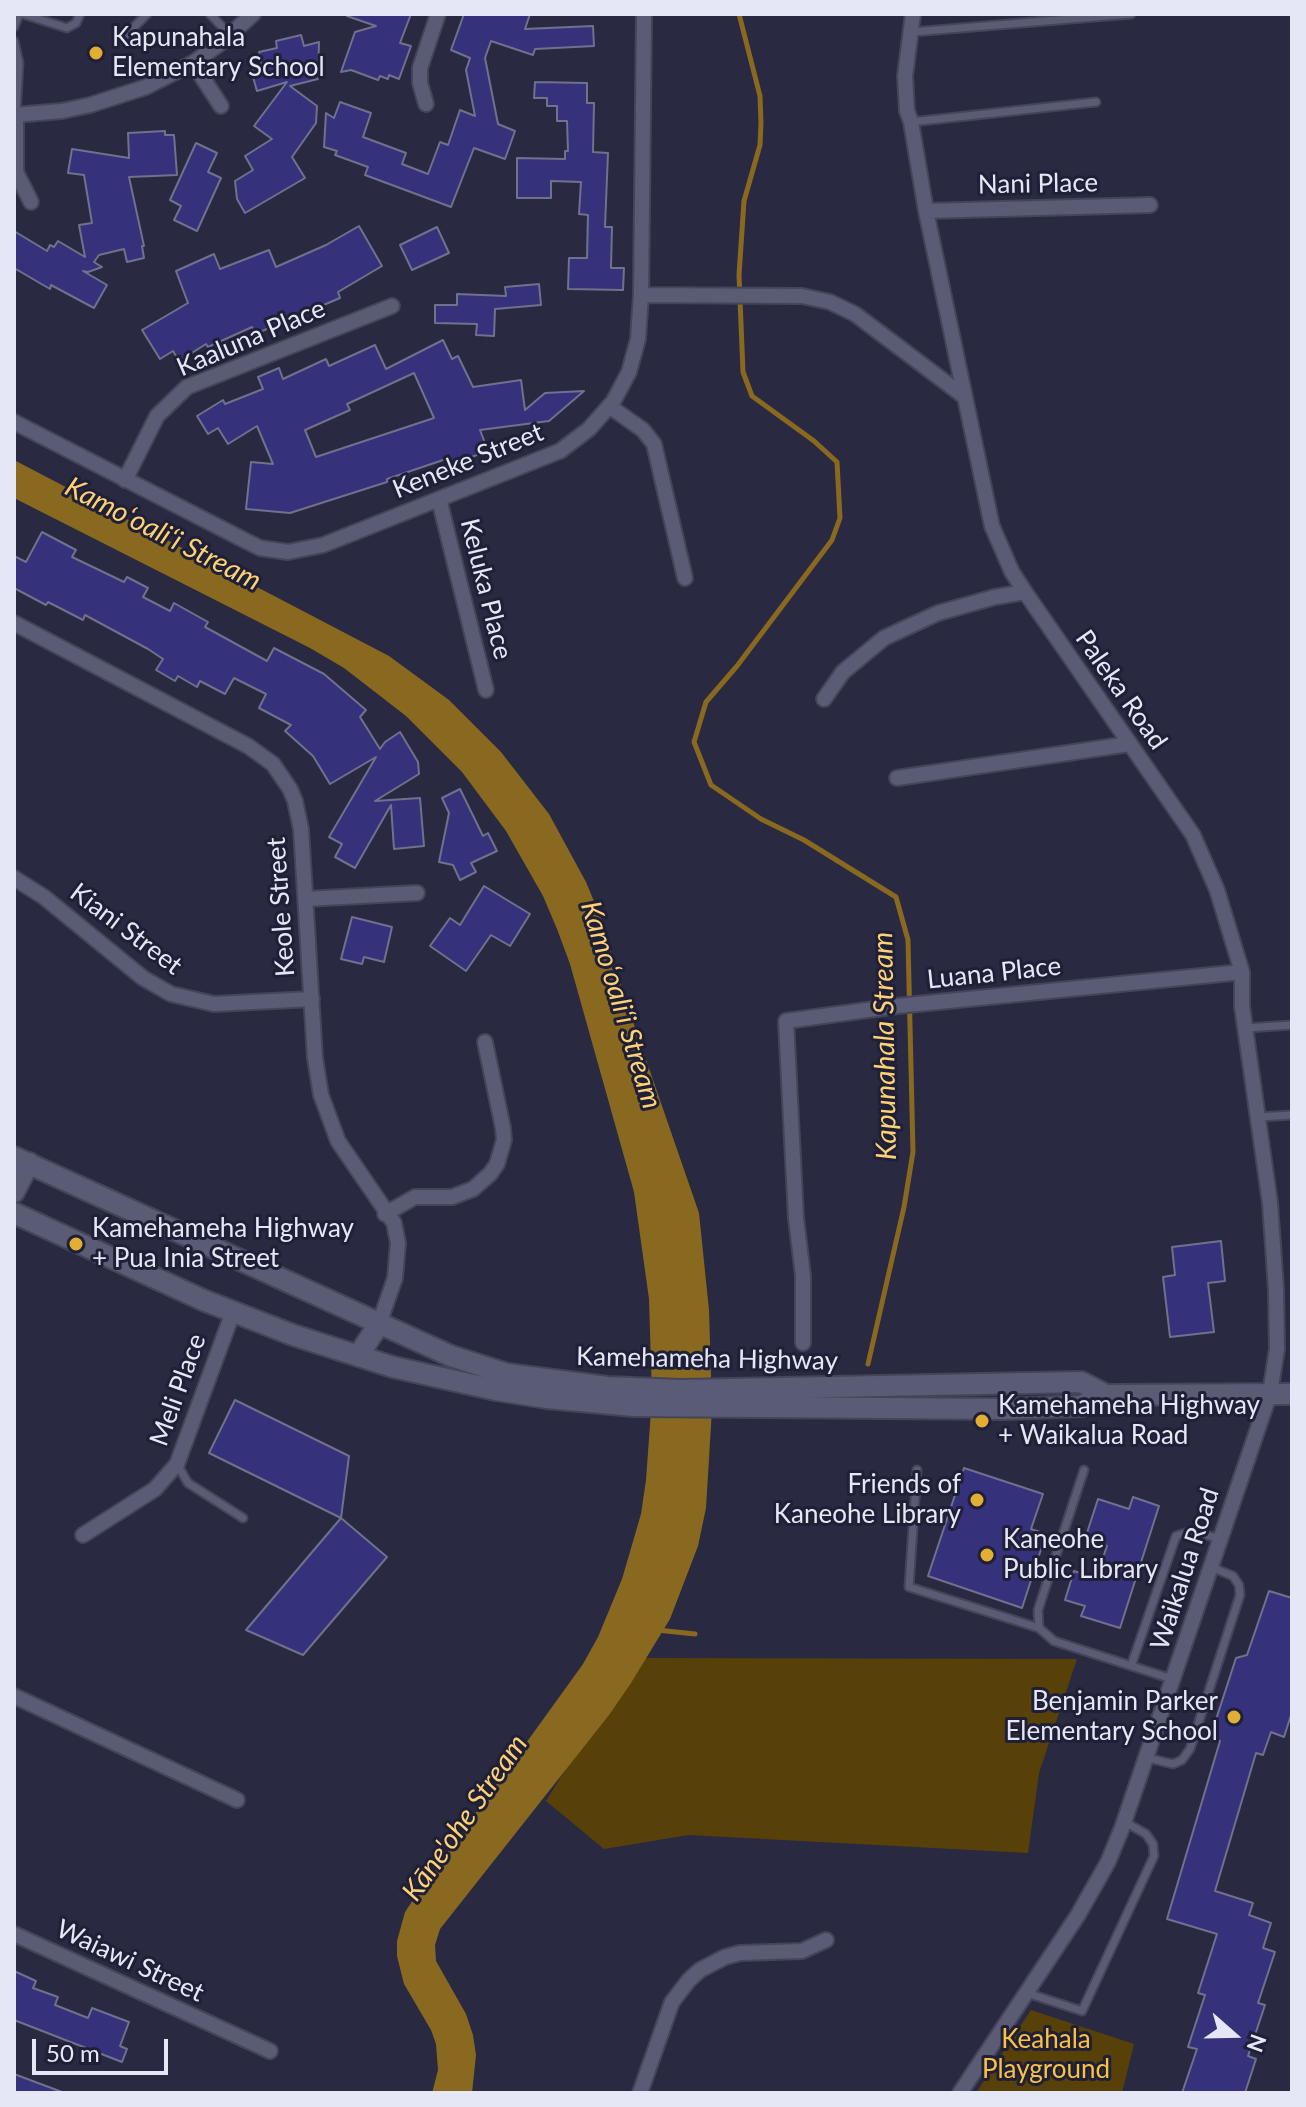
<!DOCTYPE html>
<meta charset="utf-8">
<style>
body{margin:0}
#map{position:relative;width:1306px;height:2107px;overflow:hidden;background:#292941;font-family:Lato,sans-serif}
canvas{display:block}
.frame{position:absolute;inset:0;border:16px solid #e5e6f6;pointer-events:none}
.north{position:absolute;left:1194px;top:1995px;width:80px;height:80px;-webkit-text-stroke:6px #1f2037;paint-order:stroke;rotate:110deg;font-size:22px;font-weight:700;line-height:32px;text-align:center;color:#e5e6f6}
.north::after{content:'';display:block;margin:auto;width:28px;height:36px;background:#e5e6f6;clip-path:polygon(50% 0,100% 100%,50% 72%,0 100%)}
.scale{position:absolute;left:32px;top:2039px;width:136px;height:36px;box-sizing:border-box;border:4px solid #e5e6f6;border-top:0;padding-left:10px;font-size:24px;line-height:28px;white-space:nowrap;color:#e5e6f6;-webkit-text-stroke:6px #1f2037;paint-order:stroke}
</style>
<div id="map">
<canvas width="1306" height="2107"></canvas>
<div class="frame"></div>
<div class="north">N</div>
<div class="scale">50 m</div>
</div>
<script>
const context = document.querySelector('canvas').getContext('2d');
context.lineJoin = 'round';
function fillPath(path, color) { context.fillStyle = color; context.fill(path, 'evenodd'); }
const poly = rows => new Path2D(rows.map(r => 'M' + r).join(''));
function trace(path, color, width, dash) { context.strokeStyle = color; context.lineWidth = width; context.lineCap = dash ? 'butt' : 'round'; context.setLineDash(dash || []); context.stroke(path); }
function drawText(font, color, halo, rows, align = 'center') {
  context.font = font + ' Lato,sans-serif'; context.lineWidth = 6; context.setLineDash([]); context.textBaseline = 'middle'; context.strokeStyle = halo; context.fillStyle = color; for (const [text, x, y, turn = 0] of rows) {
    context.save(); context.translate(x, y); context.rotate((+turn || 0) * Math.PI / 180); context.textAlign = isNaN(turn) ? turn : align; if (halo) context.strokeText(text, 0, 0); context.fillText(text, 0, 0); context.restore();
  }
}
fillPath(poly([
 [635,1658,1077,1659,1039,1773,1028,1853,688,1835,604,1849,546,1801],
 [1031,2010,1134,2044,1122,2093,976,2093]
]), '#584109');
fillPath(poly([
 [14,460,389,656,449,700,501,752,549,814,586,882,601,918,623,993,699,1213,709,1310,712,1409,706,1508,698,1546,670,1619,631,1683,609,1715,440,1929,435,1945,436,1961,466,2014,473,2035,476,2055,472,2093,432,2093,438,2070,436,2044,431,2030,404,1984,397,1956,397,1941,405,1912,413,1900,583,1664,598,1637,622,1579,641,1514,646,1480,652,1397,649,1299,634,1192,570,964,557,929,543,896,506,831,462,772,406,716,344,668,310,648,14,498]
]), '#89691f');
trace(poly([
 [739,14,760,96,761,123,760,145,744,201,739,275,743,372,752,396,814,441,837,462,840,518,832,540,737,666,706,702,694,742,711,785,761,819,804,840,896,897,908,940,913,1152,904,1207,868,1364],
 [657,1630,695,1634]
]), '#89691f', 5);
const building = poly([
 [348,14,411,14,400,43,411,46,399,79,389,75,388,79,380,76,378,80,351,70,341,72,355,32,376,26,347,16,348,14],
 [464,14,530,14,525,29,593,26,594,46,535,49,533,55,491,41,485,58,498,124,515,131,505,159,474,148,451,207,365,175,368,167,335,155,337,151,324,147,326,113,334,118,340,102,371,113,363,137,406,153,402,164,428,174,440,142,448,145,460,110,475,116,466,70,470,58,451,50,464,14],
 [301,35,304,46,319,42,318,79,290,86,317,106,316,123,292,157,305,178,245,213,237,199,235,181,253,170,245,156,272,139,254,126,287,82,257,91,251,70,262,67,259,52,277,48,276,41,301,35],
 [535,82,587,83,587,103,594,103,593,152,608,153,605,227,612,227,611,268,624,268,623,290,568,289,569,258,587,258,588,215,579,214,581,182,551,181,551,198,517,198,517,158,565,159,565,151,568,151,567,121,557,121,557,106,547,106,547,98,534,98,535,82],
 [165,131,165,135,174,135,177,175,129,177,144,246,142,246,144,258,127,262,124,249,99,255,94,262,102,267,88,272,83,271,107,285,94,308,51,285,50,289,14,268,14,231,47,251,50,245,54,247,58,241,85,257,79,225,92,223,84,175,68,173,72,149,129,158,128,133,165,131],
 [196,143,217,153,208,172,221,178,197,231,174,220,181,206,170,200,196,143],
 [359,226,382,266,338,292,340,298,255,334,252,327,208,347,206,344,179,361,173,351,160,359,142,330,188,303,176,271,214,254,220,269,269,250,276,267,326,245,359,226],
 [437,227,449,253,412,270,400,245,437,227],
 [539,284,541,305,495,309,494,336,476,335,477,324,435,323,435,305,457,305,457,294,506,296,505,287,539,284],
 [443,340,452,359,458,356,473,387,521,380,525,410,545,393,584,391,549,421,480,430,488,451,452,464,449,458,387,479,387,482,290,513,246,509,251,462,273,464,257,426,228,444,218,428,208,434,197,416,223,400,225,404,263,389,258,377,279,368,283,379,326,359,329,366,375,345,386,369,443,340],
 [414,373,434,418,316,457,305,430,350,410,347,404,414,373],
 [42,532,76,550,72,557,124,582,127,577,148,588,143,597,170,611,174,603,208,622,205,627,267,661,274,648,324,674,366,710,360,717,380,749,385,742,400,732,418,762,419,774,375,801,420,798,424,846,394,849,391,805,355,868,335,857,342,844,329,837,376,757,330,784,313,756,285,731,291,725,259,708,266,694,234,678,225,694,200,681,197,687,178,676,175,681,156,670,163,659,148,649,85,615,83,620,48,602,46,605,14,588,14,556,26,562,42,532],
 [460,789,483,836,488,833,497,851,471,863,476,872,460,880,453,865,439,862,449,813,442,798,460,789],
 [484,886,530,914,510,946,491,935,466,971,430,946,450,918,460,925,484,886],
 [352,917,392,927,384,962,364,957,362,964,341,959,352,917],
 [1221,1241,1225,1281,1208,1283,1214,1332,1170,1337,1163,1277,1175,1275,1172,1247,1221,1241],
 [235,1400,349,1456,341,1518,209,1453,235,1400],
 [964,1468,1043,1494,1031,1529,1046,1534,1022,1608,928,1576,964,1468],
 [1133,1497,1159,1506,1120,1628,1081,1616,1085,1606,1065,1600,1074,1571,1096,1578,1107,1546,1085,1539,1098,1499,1129,1509,1133,1497],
 [341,1518,387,1557,303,1655,246,1630,341,1518],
 [1269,1591,1292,1598,1292,1712,1284,1737,1271,1732,1263,1755,1256,1753,1215,1891,1253,1903,1249,1915,1271,1923,1263,1948,1275,1952,1258,2003,1265,2005,1248,2056,1256,2059,1245,2093,1182,2093,1197,2049,1188,2047,1205,1995,1198,1993,1217,1934,1167,1919,1220,1741,1210,1738,1236,1658,1247,1655,1269,1591],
 [14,1971,36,1981,33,1988,58,1997,55,2005,88,2018,92,2008,129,2022,120,2046,127,2049,122,2062,14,2020,14,1971],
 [14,2074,62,2092,61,2093,14,2093,14,2074]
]);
fillPath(building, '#36317b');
trace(building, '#6f718d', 2);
const lane = poly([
 [23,14,67,28,76,23,80,14],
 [210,14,230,35],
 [14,27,19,14],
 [912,32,1131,14],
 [122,39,147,14],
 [14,41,19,63,16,114],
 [911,122,1096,102],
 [1246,1028,1292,1025],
 [1258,1117,1292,1115],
 [177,1464,188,1483,243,1518],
 [917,1470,909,1587,1039,1628],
 [1084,1470,1038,1610,1039,1628,1054,1641,1172,1679],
 [1131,1666,1176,1536,1192,1531,1220,1539],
 [1148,1758,1173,1764,1182,1760,1190,1749,1240,1595,1239,1585,1233,1576,1211,1567],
 [1027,1993,1082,2011,1154,1856,1153,1844,1146,1834,1125,1822]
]);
const street = poly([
 [913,14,905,76,907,111,911,122,926,211,992,526,1012,572,1025,592,1193,835,1217,890,1242,972,1242,1006,1270,1203,1276,1289,1277,1349,1270,1393,1122,1828,1108,1862,1078,1915,960,2093],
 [193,63,221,106],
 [426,104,420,83,420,68,438,14],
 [14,115,62,111,90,105,146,87,193,63,222,42,253,14],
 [16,115,16,172,31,202],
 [926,211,1150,205],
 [641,295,802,296,830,302,855,314,965,397],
 [609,406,643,430,654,444,685,578],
 [14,422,246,541,260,548,288,552,323,545,560,451,589,429,613,402,629,372,638,339,641,295,644,14],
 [125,480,157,416,187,387,392,306],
 [439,499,486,690],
 [14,623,248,746,273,764,290,789,295,801,301,829,315,1058,321,1095,338,1141,394,1223,398,1243,395,1278,379,1324],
 [824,699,843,672,884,638,938,613,995,597,1025,592],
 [897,778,1129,744],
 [14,878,44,897,143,978,171,994,214,1004,312,999],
 [305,899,417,893],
 [385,1214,415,1197,452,1197,473,1189,490,1174,497,1164,504,1140,503,1128,485,1042],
 [803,1343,803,1276,796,1218,786,1021,897,1006,1242,972],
 [83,1535,155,1489,177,1464,233,1312],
 [14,1696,237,1800],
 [14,1934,270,2051],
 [640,2093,672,2002,689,1980,700,1970,725,1957,740,1953,802,1951,826,1940]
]);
const secondary = poly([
 [14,1157,451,1356,507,1374,607,1387,681,1390,1081,1382,1106,1395],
 [14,1192,29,1163],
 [14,1213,203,1300,293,1335,393,1367,496,1390,547,1398,634,1406,1005,1409,1081,1406,1106,1395,1292,1394],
 [358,1356,379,1324]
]);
trace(lane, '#454559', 11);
trace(street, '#454559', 18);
trace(secondary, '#454559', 24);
trace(lane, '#5a5c76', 7);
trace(street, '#5a5c76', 14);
trace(secondary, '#5a5c76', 20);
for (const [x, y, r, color] of [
 [96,53,8,"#e2ae34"],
 [76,1244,8,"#e2ae34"],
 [982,1421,8,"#e2ae34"],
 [977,1500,8,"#e2ae34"],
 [987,1555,8,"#e2ae34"],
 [1234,1717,8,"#e2ae34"]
]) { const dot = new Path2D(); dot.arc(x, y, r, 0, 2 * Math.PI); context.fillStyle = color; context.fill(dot); trace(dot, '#1f2037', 3); }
drawText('26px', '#e5e6f6', '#1f2037', [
 ["Kapunahala",112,38],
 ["Elementary School",112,68],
 ["Kamehameha Highway",92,1229],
 ["+ Pua Inia Street",92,1259],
 ["Kamehameha Highway",998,1406],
 ["+ Waikalua Road",998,1436],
 ["Friends of",961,1485,"right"],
 ["Kaneohe Library",961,1515,"right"],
 ["Kaneohe",1003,1540],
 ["Public Library",1003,1570],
 ["Benjamin Parker",1218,1702,"right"],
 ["Elementary School",1218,1732,"right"]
], 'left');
drawText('26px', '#e5e6f6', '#1f2037', [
 ["Nani Place",1038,184,-1],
 ["Kaaluna Place",251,338,-23],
 ["Keneke Street",468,461,-22],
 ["Keluka Place",486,589,76],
 ["Paleka Road",1121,690,55],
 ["Keole Street",281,907,-94],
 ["Kiani Street",126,929,37],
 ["Luana Place",994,973,-6],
 ["Kamehameha Highway",707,1359,1],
 ["Meli Place",178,1390,-70],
 ["Waikalua Road",1185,1569,-72],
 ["Waiawi Street",130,1961,25]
]);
drawText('26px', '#fac242', '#1f2037', [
 ["Keahala",1046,2040],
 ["Playground",1046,2070]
]);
drawText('italic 28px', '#fdd174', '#1f2037', [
 ["Kamoʻoaliʻi Stream",163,534,27],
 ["Kamoʻoaliʻi Stream",621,1005,73],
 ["Kapunahala Stream",885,1046,-91],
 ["Kāne'ohe Stream",465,1818,-55]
]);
</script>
